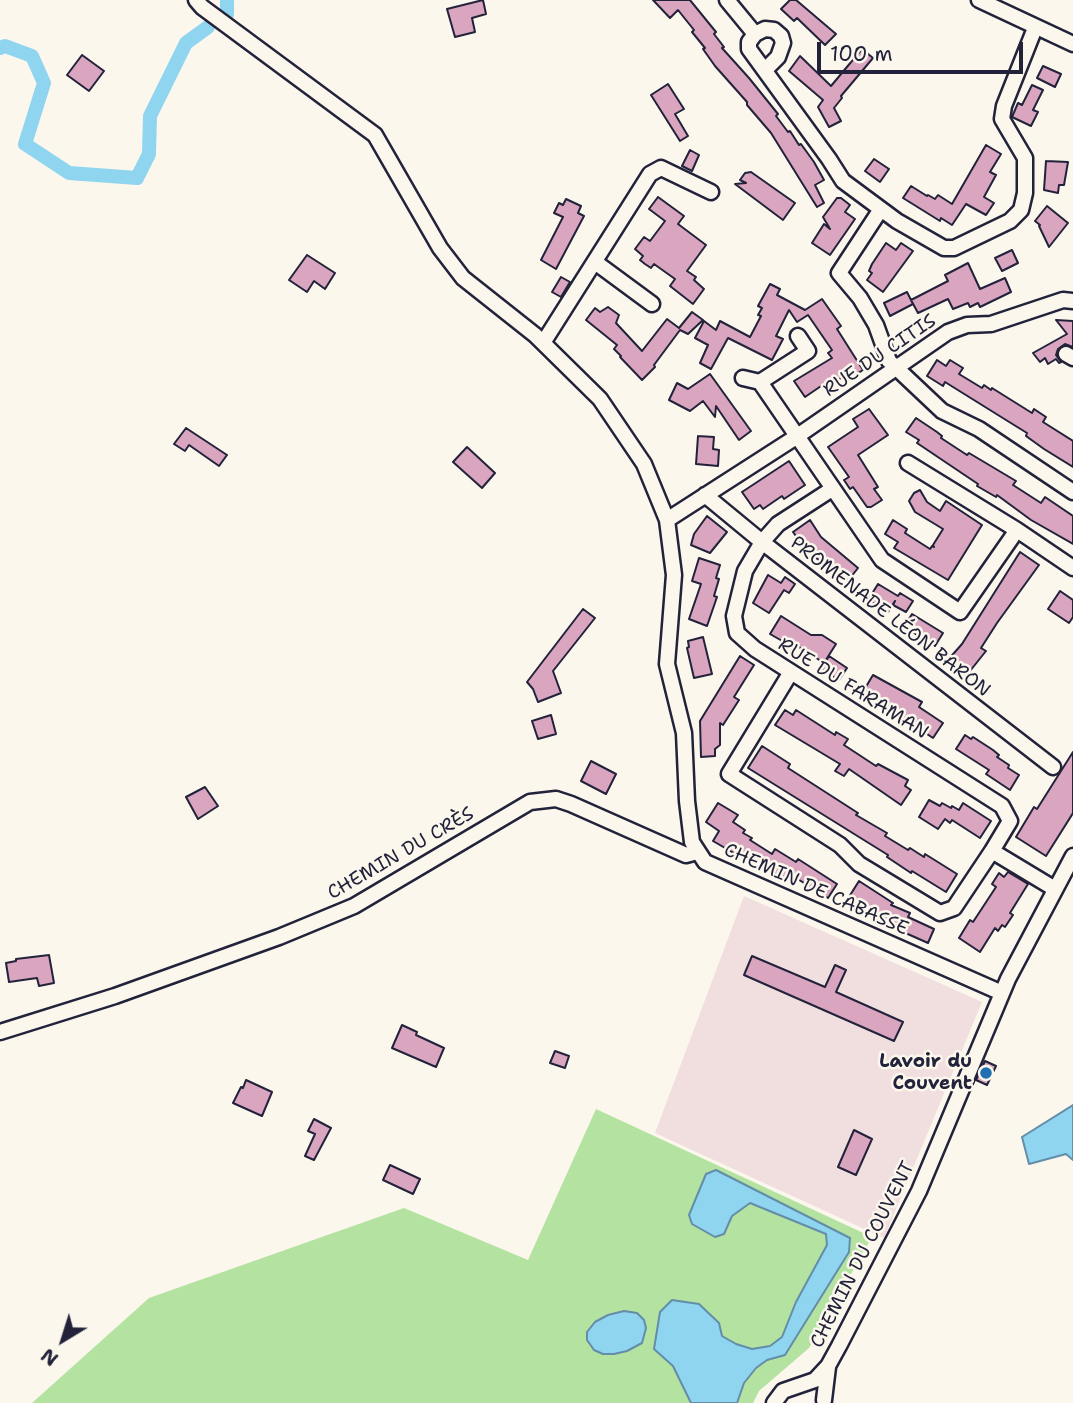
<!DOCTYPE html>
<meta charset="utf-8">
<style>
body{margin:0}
#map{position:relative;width:1073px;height:1403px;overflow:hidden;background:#fbf7ec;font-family:"Shantell Sans",sans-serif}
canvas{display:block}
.north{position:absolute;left:28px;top:1305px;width:70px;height:70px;-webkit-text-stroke:5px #fbf7ec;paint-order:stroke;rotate:218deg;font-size:19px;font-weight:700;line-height:28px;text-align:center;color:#22223b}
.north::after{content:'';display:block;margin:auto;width:24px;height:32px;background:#22223b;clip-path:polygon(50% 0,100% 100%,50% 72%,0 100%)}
.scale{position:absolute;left:817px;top:42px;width:206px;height:32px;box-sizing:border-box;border:4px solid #22223b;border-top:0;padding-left:9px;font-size:21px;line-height:24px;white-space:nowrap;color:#22223b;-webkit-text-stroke:5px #fbf7ec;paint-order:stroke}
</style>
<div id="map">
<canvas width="1073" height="1403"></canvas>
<div class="north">N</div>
<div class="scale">100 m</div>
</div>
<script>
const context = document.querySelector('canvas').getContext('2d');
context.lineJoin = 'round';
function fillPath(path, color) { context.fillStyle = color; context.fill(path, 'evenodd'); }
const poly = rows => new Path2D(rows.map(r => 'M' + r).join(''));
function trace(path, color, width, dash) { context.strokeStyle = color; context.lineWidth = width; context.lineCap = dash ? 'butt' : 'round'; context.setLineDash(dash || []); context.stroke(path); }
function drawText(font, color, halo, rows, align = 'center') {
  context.font = font + ' "Shantell Sans",sans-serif'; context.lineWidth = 5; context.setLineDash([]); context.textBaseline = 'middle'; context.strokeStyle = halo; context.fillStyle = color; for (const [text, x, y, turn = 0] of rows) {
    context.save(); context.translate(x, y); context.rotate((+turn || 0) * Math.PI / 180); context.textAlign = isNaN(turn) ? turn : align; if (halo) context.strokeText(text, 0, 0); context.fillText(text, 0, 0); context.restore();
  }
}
fillPath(poly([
 [744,896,982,1002,884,1238,655,1133]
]), '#f1dede');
fillPath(poly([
 [596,1109,872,1237,809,1348,759,1391,753,1403,32,1403,149,1298,404,1208,528,1260]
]), '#b4e2a0');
const water = poly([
 [1073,1105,1073,1160,1066,1154,1029,1164,1022,1137,1073,1105],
 [716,1170,850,1238,849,1252,785,1355,767,1360,756,1368,744,1383,737,1403,691,1403,673,1366,654,1349,660,1312,672,1300,699,1304,719,1323,722,1336,736,1344,752,1349,770,1346,782,1337,796,1302,827,1245,826,1234,750,1203,732,1216,724,1234,715,1237,692,1224,689,1215,706,1174,716,1170],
 [624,1311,637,1313,644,1320,646,1328,642,1343,627,1351,614,1354,603,1354,594,1350,587,1340,587,1332,595,1322,608,1315,624,1311]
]);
fillPath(water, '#8fd5f0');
trace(water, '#638da8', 2);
trace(poly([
 [227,14,227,0],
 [0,48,5,46,32,56,44,83,25,144,69,173,137,178,149,154,150,116,186,43,208,27]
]), '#8fd5f0', 14);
const building = poly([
 [483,0,486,14,472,18,475,32,455,37,447,9,483,0],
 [653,0,690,0,716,32,714,34,724,47,722,48,749,78,778,114,776,116,788,132,790,131,799,145,801,144,814,162,824,180,815,185,824,203,817,207,771,133,747,105,747,102,715,66,703,49,705,48,692,32,694,30,678,10,670,18,653,0],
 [790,0,796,0,836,34,825,45,797,18,794,21,781,9,790,0],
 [862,49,873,58,841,96,842,98,834,108,841,121,829,127,818,107,823,100,789,71,800,56,831,86,862,49],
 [82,55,104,71,89,91,67,75,82,55],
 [1043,66,1061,74,1055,87,1037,78,1043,66],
 [668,84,684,109,675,114,688,136,680,141,651,95,668,84],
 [1032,85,1043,90,1033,110,1038,112,1031,126,1012,117,1018,103,1022,105,1032,85],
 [986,145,1001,154,990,172,996,175,984,197,994,203,986,215,966,204,952,225,941,218,940,221,903,198,911,186,927,196,928,195,935,199,938,195,952,204,986,145],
 [690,150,699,155,692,171,682,166,690,150],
 [874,159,889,169,880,182,865,171,874,159],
 [1046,161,1068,162,1064,185,1059,185,1058,193,1044,190,1046,161],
 [751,172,795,203,783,220,735,184,746,183,740,180,745,173,751,172],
 [658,197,684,216,678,224,706,245,687,271,696,277,694,280,704,289,693,304,670,286,675,279,654,264,651,268,645,264,640,260,643,256,635,249,644,237,650,241,665,221,649,209,658,197],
 [837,198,841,198,850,205,845,212,855,219,830,255,812,243,824,224,830,229,823,217,837,198],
 [566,199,581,206,578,213,584,216,556,269,541,260,563,217,554,213,559,203,563,205,566,199],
 [1047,206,1068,223,1049,247,1039,226,1040,225,1035,221,1047,206],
 [886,243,896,250,901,243,913,251,883,292,867,280,872,273,869,271,872,264,886,243],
 [1012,250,1018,263,1002,271,995,258,1012,250],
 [307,255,335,273,325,289,314,281,307,292,289,280,307,255],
 [968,263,980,289,1005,278,1011,292,980,307,978,303,970,307,968,303,953,309,948,299,918,313,911,300,948,281,945,275,968,263],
 [561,277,570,282,561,297,552,292,561,277],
 [770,284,780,289,777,295,805,310,822,299,841,326,837,329,863,370,847,380,844,376,829,386,827,382,805,397,794,381,832,358,828,353,832,350,808,315,797,322,789,310,776,336,783,339,772,360,728,338,711,369,700,363,708,345,695,338,704,321,716,330,720,321,750,337,761,316,758,315,762,308,758,306,770,284],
 [907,292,913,304,890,316,884,303,907,292],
 [608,307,619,315,616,323,642,351,667,319,679,328,692,312,703,320,688,334,680,330,654,365,655,367,642,380,620,357,621,356,614,349,617,345,586,320,595,308,600,312,608,307],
 [1056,320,1073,321,1073,347,1065,344,1058,349,1056,355,1061,362,1059,363,1056,359,1048,364,1045,358,1040,362,1033,353,1067,334,1056,320],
 [937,360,946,366,950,360,963,368,959,374,982,388,984,385,991,390,992,388,1032,413,1034,409,1046,417,1043,422,1073,441,1073,467,1044,449,1026,436,1027,433,1006,420,945,382,943,386,927,376,937,360],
 [710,374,751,431,739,440,716,406,715,417,703,401,690,411,669,400,677,383,688,389,710,374],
 [869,409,888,435,858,455,878,487,874,489,882,500,871,507,867,507,853,487,850,489,844,480,849,477,828,447,858,427,853,419,869,409],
 [916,418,937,432,942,436,941,438,967,455,969,453,1016,481,1013,485,1041,503,1045,497,1073,516,1073,544,1031,520,997,495,996,497,977,486,978,484,917,443,919,440,906,432,916,418],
 [186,428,227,455,219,466,189,445,185,451,174,444,186,428],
 [698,436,714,437,713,449,719,450,718,466,696,464,698,436],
 [467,447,495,473,482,488,453,462,467,447],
 [789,461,805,485,784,499,782,496,763,509,760,505,754,509,742,492,789,461],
 [920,490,927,502,940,511,946,501,982,525,948,580,894,548,898,542,885,534,893,520,907,529,905,533,930,549,932,546,934,547,933,545,943,529,915,512,909,501,914,493,920,490],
 [707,516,727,532,710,553,691,545,694,534,707,516],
 [810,520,821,537,858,568,847,582,806,550,793,532,810,520],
 [1020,552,1039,565,997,623,981,648,986,651,966,676,947,661,962,644,1020,552],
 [699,558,720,565,716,578,719,579,714,596,717,597,707,626,689,619,701,584,692,581,699,558],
 [768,575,781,583,785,577,795,584,789,593,784,590,769,613,753,603,768,575],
 [878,584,898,596,900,593,913,601,906,612,893,605,895,601,888,612,868,600,878,584],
 [1060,591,1073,600,1073,617,1069,623,1048,609,1060,591],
 [583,609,595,618,553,671,561,693,538,702,533,689,527,682,583,609],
 [912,614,943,633,935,646,904,627,912,614],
 [781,616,811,635,822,635,836,644,824,663,799,647,798,648,785,640,784,642,770,634,781,616],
 [703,637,712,674,694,678,687,648,689,647,688,641,703,637],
 [740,656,754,665,734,697,739,700,723,725,720,723,720,745,715,749,715,756,701,757,700,721,740,656],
 [829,656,847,668,839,680,821,669,829,656],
 [873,675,922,702,919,707,943,723,933,738,891,710,892,707,864,690,873,675],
 [785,710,793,715,796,710,835,735,836,732,848,739,844,745,876,766,878,764,908,780,905,786,911,790,901,805,849,769,844,776,835,771,840,764,775,725,785,710],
 [551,715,556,734,538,739,532,721,551,715],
 [965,735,971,739,973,737,993,750,999,755,997,757,1009,765,1008,768,1019,775,1010,790,986,774,989,770,956,749,965,735],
 [762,746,790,764,788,768,858,813,856,815,887,833,885,836,908,850,910,848,924,857,925,854,957,874,946,892,912,871,911,873,887,857,888,855,748,768,762,746],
 [1073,752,1073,813,1046,856,1016,837,1034,807,1037,809,1073,752],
 [591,761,616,774,606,794,581,781,591,761],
 [205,787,218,806,198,819,186,797,205,787],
 [929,800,940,806,942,803,951,808,952,806,959,810,963,803,991,821,980,838,952,820,950,823,945,819,938,829,919,817,929,800],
 [718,803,738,815,733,822,745,830,743,833,752,838,750,840,772,854,775,849,796,862,798,859,837,884,828,898,796,878,794,881,787,877,785,880,753,859,751,863,713,841,719,831,706,822,718,803],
 [1008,872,1028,884,1010,913,1013,915,1005,927,1002,925,998,931,995,928,980,952,959,938,970,920,973,922,996,887,992,884,999,873,1004,877,1008,872],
 [859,881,893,903,891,905,910,913,908,917,934,929,928,943,883,923,847,900,859,881],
 [49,955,54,983,39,986,37,978,9,982,6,963,16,961,16,959,49,955],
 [752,956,825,987,835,965,846,970,836,992,903,1022,894,1041,744,975,752,956],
 [402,1025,417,1032,416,1035,444,1048,436,1067,392,1048,402,1025],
 [555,1051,569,1056,565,1068,550,1063,555,1051],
 [985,1061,996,1066,987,1085,976,1080,985,1061],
 [246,1080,272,1092,262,1116,233,1103,241,1087,243,1088,246,1080],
 [314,1119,331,1128,314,1160,305,1156,315,1134,308,1131,314,1119],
 [854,1130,872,1139,856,1175,838,1167,854,1130],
 [390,1165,420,1179,413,1194,383,1180,390,1165]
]);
fillPath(building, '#d9a5bf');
trace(building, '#22223b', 2);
const minor = poly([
 [196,0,202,7,375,135,440,248,463,278,535,335,600,399,644,464,667,520,674,575,667,664,684,733,687,801,692,842,705,862,1002,993],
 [727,0,755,34],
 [979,0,1073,44],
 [765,70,778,57,783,43,781,36,774,30,765,29,755,34,749,42,749,49,829,159,843,181,897,221,944,248,954,248,1010,221,1021,210,1025,193,1025,158,1002,119,1004,106,1035,28],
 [881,209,839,273,860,298,876,325,889,361,942,411,979,429,1073,492],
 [595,262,652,304],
 [543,343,650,174,661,168,711,192],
 [1066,354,1073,358],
 [743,378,760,382,808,351,798,336],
 [760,382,882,560,960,612,1017,530,1073,568],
 [908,463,1017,530],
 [832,489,778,524,762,542,745,571,734,616,737,633,755,649,1002,806,1010,821,992,851,1055,889],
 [705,495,762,542,1053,767],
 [667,520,796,437,948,332,967,325,991,324,1063,300,1073,301],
 [791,672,729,774,840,845,859,864,940,913,954,908,992,851],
 [0,1032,115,996,279,937,354,906,530,802,556,799,571,804,686,855,697,852],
 [824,1400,828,1367],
 [774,1403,783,1391,815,1380,828,1366,839,1346,919,1191,1008,979,1073,856]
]);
trace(minor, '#22223b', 19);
trace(minor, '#fbf7ec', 14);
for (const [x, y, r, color] of [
 [986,1073,7,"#1f6fb2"]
]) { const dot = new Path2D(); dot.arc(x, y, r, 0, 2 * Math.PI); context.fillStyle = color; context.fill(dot); trace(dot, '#fbf7ec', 2.5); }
drawText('19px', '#22223b', '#fbf7ec', [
 ["RUE DU CITIS",880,356,-34],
 ["PROMENADE LÉON BARON",890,617,38],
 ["RUE DU FARAMAN",853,689,32],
 ["CHEMIN DU CRÈS",401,854,-30],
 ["CHEMIN DE CABASSE",816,890,24],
 ["CHEMIN DU COUVENT",863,1255,-63]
]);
drawText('bold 19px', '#22223b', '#fbf7ec', [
 ["Lavoir du",972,1062],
 ["Couvent",972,1084]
], 'right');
</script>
